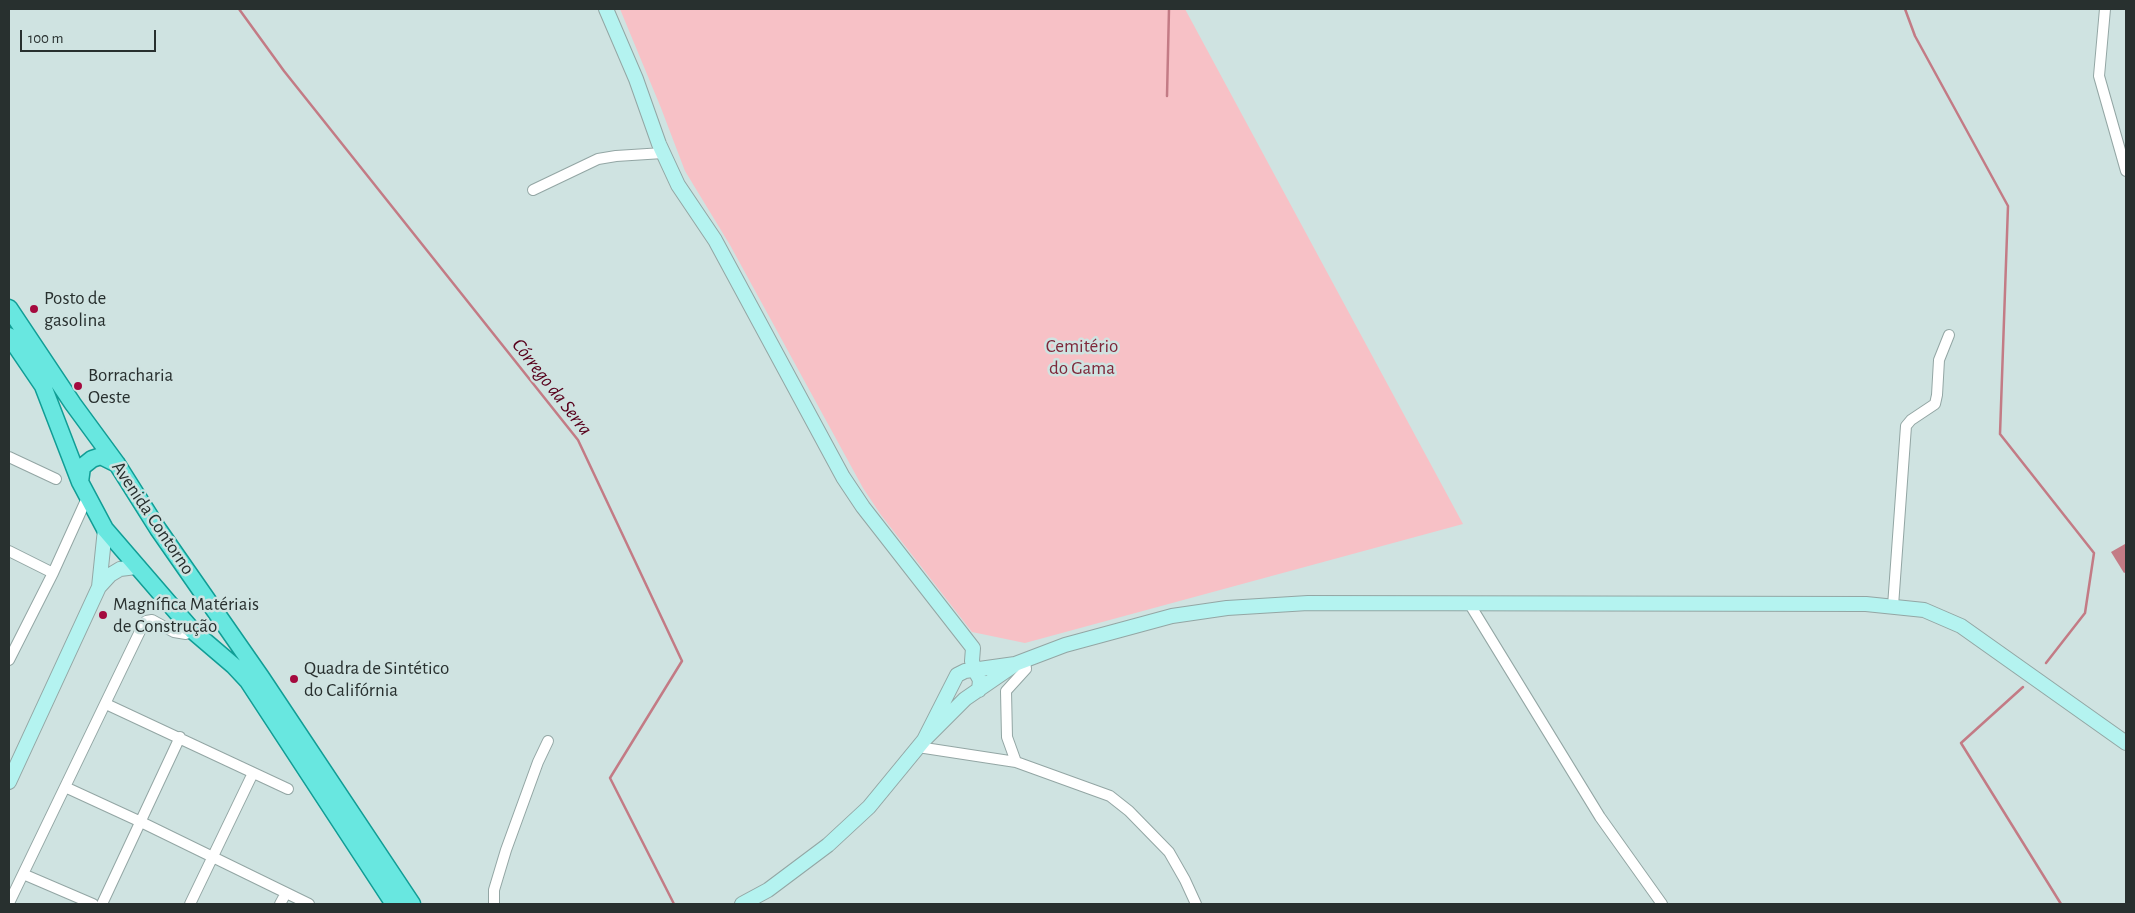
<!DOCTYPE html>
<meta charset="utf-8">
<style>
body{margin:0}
#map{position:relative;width:2135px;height:913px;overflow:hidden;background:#cfe3e1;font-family:"Alegreya Sans",sans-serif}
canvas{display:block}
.frame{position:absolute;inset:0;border:10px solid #28302f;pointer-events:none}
.scale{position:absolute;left:20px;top:30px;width:136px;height:22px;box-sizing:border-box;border:2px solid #28302f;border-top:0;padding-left:6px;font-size:15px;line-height:18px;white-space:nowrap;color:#28302f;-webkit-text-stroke:4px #cfe3e1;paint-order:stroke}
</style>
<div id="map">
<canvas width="2135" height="913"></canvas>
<div class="frame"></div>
<div class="scale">100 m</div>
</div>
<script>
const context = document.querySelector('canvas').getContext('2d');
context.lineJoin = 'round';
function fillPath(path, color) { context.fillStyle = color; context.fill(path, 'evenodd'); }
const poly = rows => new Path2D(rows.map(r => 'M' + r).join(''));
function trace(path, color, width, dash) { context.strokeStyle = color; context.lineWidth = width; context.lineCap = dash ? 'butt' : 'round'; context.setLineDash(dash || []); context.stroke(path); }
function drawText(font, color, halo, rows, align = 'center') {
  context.font = font + ' "Alegreya Sans",sans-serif'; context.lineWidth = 5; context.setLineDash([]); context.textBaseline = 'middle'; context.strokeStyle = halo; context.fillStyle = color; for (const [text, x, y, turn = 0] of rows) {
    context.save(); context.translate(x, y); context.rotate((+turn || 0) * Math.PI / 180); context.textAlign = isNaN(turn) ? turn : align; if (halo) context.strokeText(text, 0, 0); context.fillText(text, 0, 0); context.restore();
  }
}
fillPath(poly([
 [620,9,1185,9,1463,524,1025,643,972,632,881,515,863,488,730,245,685,171,661,108]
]), '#f7c1c6');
fillPath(poly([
 [2125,544,2126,572,2124,573,2111,552]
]), '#c37b85');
trace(poly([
 [239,9,284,71,578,440,682,661,610,778,674,904],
 [1905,9,1915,36,2008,206,2000,434,2094,553,2085,613,2046,663],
 [1167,96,1169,9],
 [2023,687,1961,743,2061,904]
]), '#c37b85', 2.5);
const street = poly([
 [2105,9,2099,76,2126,171],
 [533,190,598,159,616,156,663,153],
 [9,457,56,479],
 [9,551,53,573],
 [1469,603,1600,817,1662,904],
 [1893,606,1906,426,1911,420,1935,404,1937,395,1939,360,1949,335],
 [9,660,53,573,87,498],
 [106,704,288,789],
 [918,747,1016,762,1110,796,1129,811,1169,852,1185,880,1196,904],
 [1016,762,1007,737,1006,691,1026,669,1025,661],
 [65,787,141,822,309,904],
 [23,874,93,904],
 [9,903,143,625,146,621,152,620,174,632,186,634,193,631],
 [102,904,180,737],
 [190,904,253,773],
 [280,904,286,893],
 [494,904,494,890,506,850,538,762,548,741]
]);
const secondary = poly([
 [606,9,636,79,659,144,678,185,715,240,843,477,863,507,973,648,972,661,974,669,980,680,979,690],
 [99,587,105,529],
 [924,740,957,675,965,671,1015,664,1065,645,1172,616,1227,608,1308,603,1866,604,1924,610,1961,626,2126,743],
 [9,782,99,587,110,575,120,569,136,567],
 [742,904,768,890,828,845,869,807,924,740,965,699,1013,666]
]);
const primary = poly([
 [9,308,73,404,117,464,158,529,261,677,412,904],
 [9,336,43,386,80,482,105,529,193,631,234,666,248,681,394,904],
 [80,482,82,467,92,459,101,456,117,464]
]);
trace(street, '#93a6a4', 12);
trace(secondary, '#93a6a4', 16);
trace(primary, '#119d95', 19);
trace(street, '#fff', 10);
trace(secondary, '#b4f3f0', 14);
trace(primary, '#68e7e0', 16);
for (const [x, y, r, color] of [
 [34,309,5,"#a40a3e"],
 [78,386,5,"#a40a3e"],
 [103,615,5,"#a40a3e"],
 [294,679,5,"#a40a3e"]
]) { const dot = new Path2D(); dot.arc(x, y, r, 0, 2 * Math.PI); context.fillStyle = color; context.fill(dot); trace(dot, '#cfe3e1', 2); }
drawText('19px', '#28302f', '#cfe3e1', [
 ["Posto de",44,298],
 ["gasolina",44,320],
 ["Borracharia",88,375],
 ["Oeste",88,397],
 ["Magnífica Matériais",113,604],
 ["de Construção",113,626],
 ["Quadra de Sintético",304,668],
 ["do Califórnia",304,690]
], 'left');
drawText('19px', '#7e283a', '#cfe3e1', [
 ["Cemitério",1082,346],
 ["do Gama",1082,368]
]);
drawText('19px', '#28302f', '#cfe3e1', [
 ["Avenida Contorno",153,518,56]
]);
drawText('italic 20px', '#58001c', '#cfe3e1', [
 ["Córrego da Serra",552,387,52]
]);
</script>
